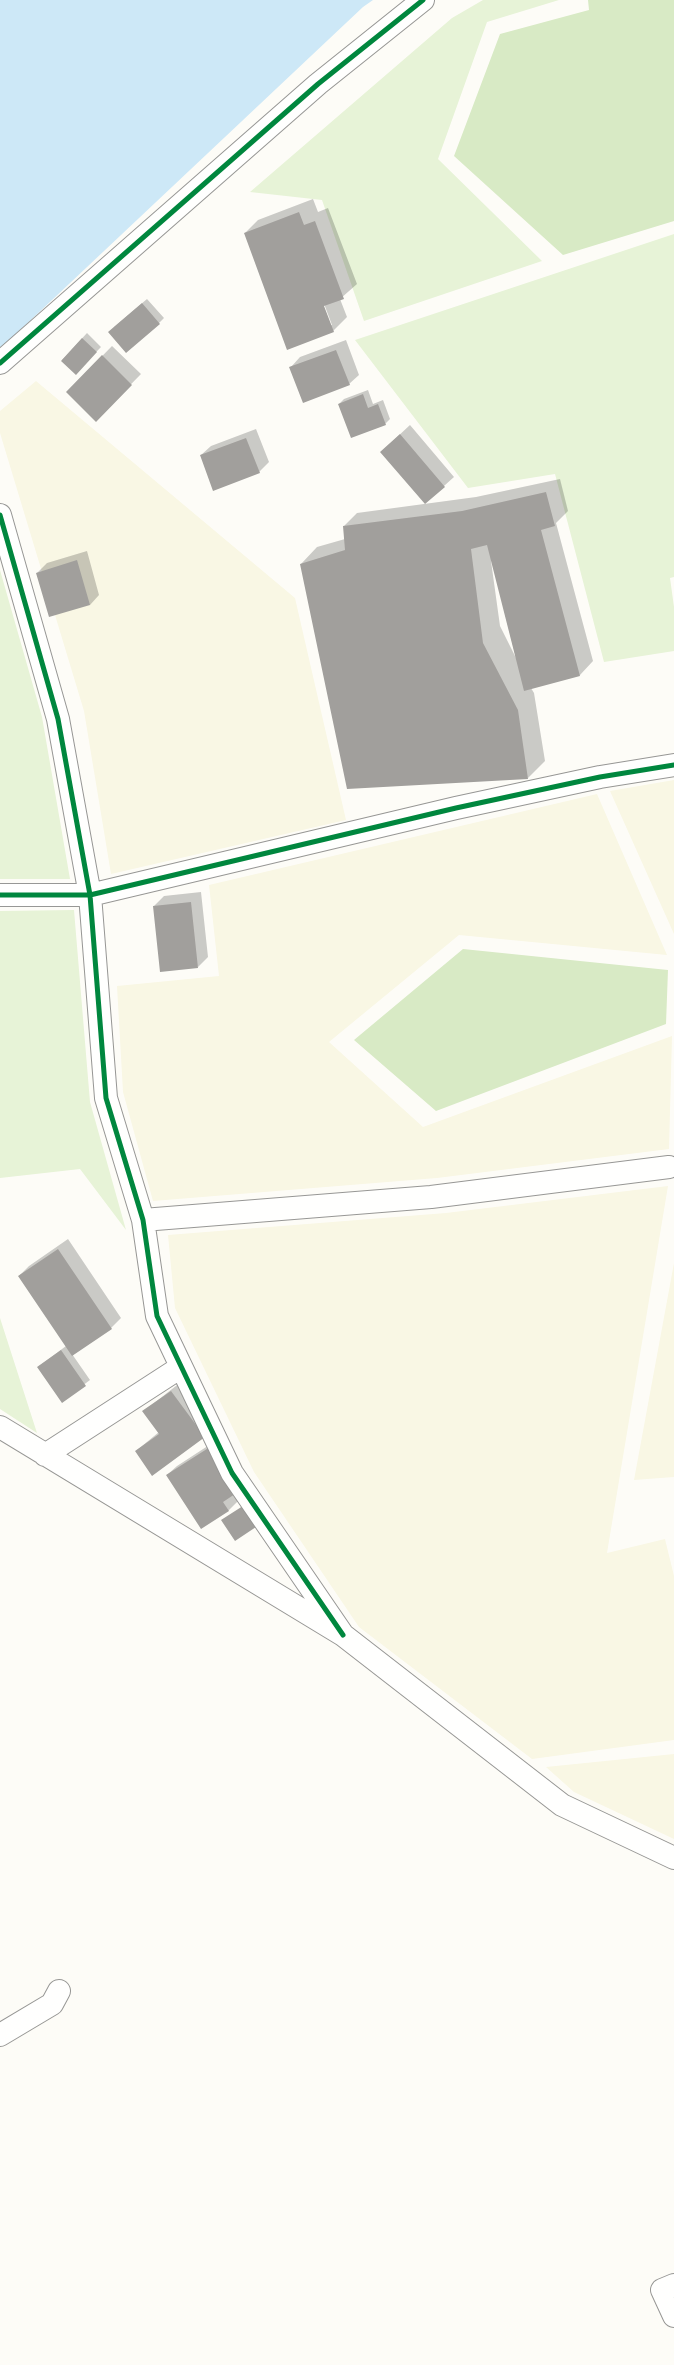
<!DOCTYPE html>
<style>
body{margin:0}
canvas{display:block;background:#fdfcf7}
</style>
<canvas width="674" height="2365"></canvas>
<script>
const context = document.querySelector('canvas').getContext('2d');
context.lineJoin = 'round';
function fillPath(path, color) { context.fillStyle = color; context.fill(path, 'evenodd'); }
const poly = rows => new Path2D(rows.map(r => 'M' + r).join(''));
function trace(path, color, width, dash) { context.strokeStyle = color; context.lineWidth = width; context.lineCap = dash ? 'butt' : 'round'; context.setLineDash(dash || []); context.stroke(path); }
fillPath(poly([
 [36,381,295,598,346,820,111,874,84,711,0,433,0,411],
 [674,780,674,934,610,791],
 [597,794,667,955,459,935,329,1042,423,1127,672,1036,669,1149,437,1178,153,1201,123,1092,117,986,219,976,209,885],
 [668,1186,607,1553,665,1539,674,1576,674,1740,532,1759,359,1627,254,1472,175,1308,168,1235,446,1213],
 [674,1263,674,1477,634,1480],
 [674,1754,674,1839,574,1792,546,1767]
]), '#f9f7e4');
fillPath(poly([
 [483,0,559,0,487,22,438,159,542,261,364,321,322,200,250,192,452,18],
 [674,234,674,577,670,578,674,607,674,651,604,662,555,474,468,488,355,340],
 [0,570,42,717,70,879,0,879],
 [74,910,90,1102,126,1230,80,1169,0,1178,0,911],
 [0,1318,37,1433,0,1409]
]), '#e7f3d7');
fillPath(poly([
 [588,0,674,0,674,221,563,255,454,156,500,34,589,10],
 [463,949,668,970,666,1024,436,1111,354,1040]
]), '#d8eac5');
fillPath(poly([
 [0,0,373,0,363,7,0,349]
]), '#cde8f7');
fillPath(poly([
 [313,199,318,212,328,208,357,284,340,299,347,317,333,331,245,233,258,220],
 [323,301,332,325,330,325,321,302],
 [147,299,164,318,159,323,114,327],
 [87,333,101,347,76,373,62,360],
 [346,340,359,375,349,384,291,367,300,357],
 [112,346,141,374,96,420,67,392],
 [368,390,373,404,383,400,390,419,385,424,339,404,344,399],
 [410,425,454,477,425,503,381,452],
 [256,429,269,462,259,472,201,455,211,446],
 [560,479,568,511,556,523,593,661,580,675,531,688,534,693,545,761,528,778,301,564,317,547,345,539,344,526,357,513,476,497],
 [491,561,492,561,516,658,500,626],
 [87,551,99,595,90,605,37,573,47,563],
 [201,892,208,957,198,967,154,906,164,896],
 [68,1239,121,1318,111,1328,72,1354,90,1380,62,1401,38,1367,66,1346,19,1276,29,1266],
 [181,1382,204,1437,136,1451,159,1432,144,1411],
 [220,1438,238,1501,228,1511,167,1475,177,1466]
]), '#0003');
fillPath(poly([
 [299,212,304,225,315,221,344,299,324,306,334,332,287,350,244,233],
 [142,303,160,324,126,353,108,332],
 [82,338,97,352,76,375,61,361],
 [336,350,350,385,303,403,289,367],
 [102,355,132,385,96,422,66,392],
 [363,394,368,408,378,404,386,425,351,438,338,404],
 [400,434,445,487,425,504,380,452],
 [246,438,260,473,213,491,200,455],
 [546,492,555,526,541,530,580,676,524,691,487,545,471,549,483,643,518,710,528,779,347,789,300,564,345,550,343,526,462,511],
 [77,560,90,605,49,617,36,573],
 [191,902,198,968,160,972,153,906],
 [58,1249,112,1329,72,1356,18,1276],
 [61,1350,86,1386,62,1403,37,1367],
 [171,1391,205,1437,152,1476,135,1451,159,1434,142,1411],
 [210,1447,238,1492,223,1502,229,1511,201,1529,166,1475],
 [246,1504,259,1525,235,1541,221,1520]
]), '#a19f9c');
const minor = poly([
 [0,363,318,84,423,0],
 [0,515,58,719,90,895,106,1098,143,1220,157,1316,232,1473,343,1635],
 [0,895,90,895,456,808,600,777,674,765],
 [143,1220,431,1197,669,1167],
 [0,1427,343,1635,562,1805,674,1858],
 [45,1455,181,1367],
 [0,2035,52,2004,59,1991],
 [674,2285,662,2290,674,2316]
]);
trace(minor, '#979795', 24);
trace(minor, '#fffffe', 22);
trace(poly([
 [0,363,318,84,423,0],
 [0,515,58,719,90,895,106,1098,143,1220,157,1316,232,1473,343,1635],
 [0,895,90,895,456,808,600,777,674,765]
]), '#00873e', 5);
</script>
